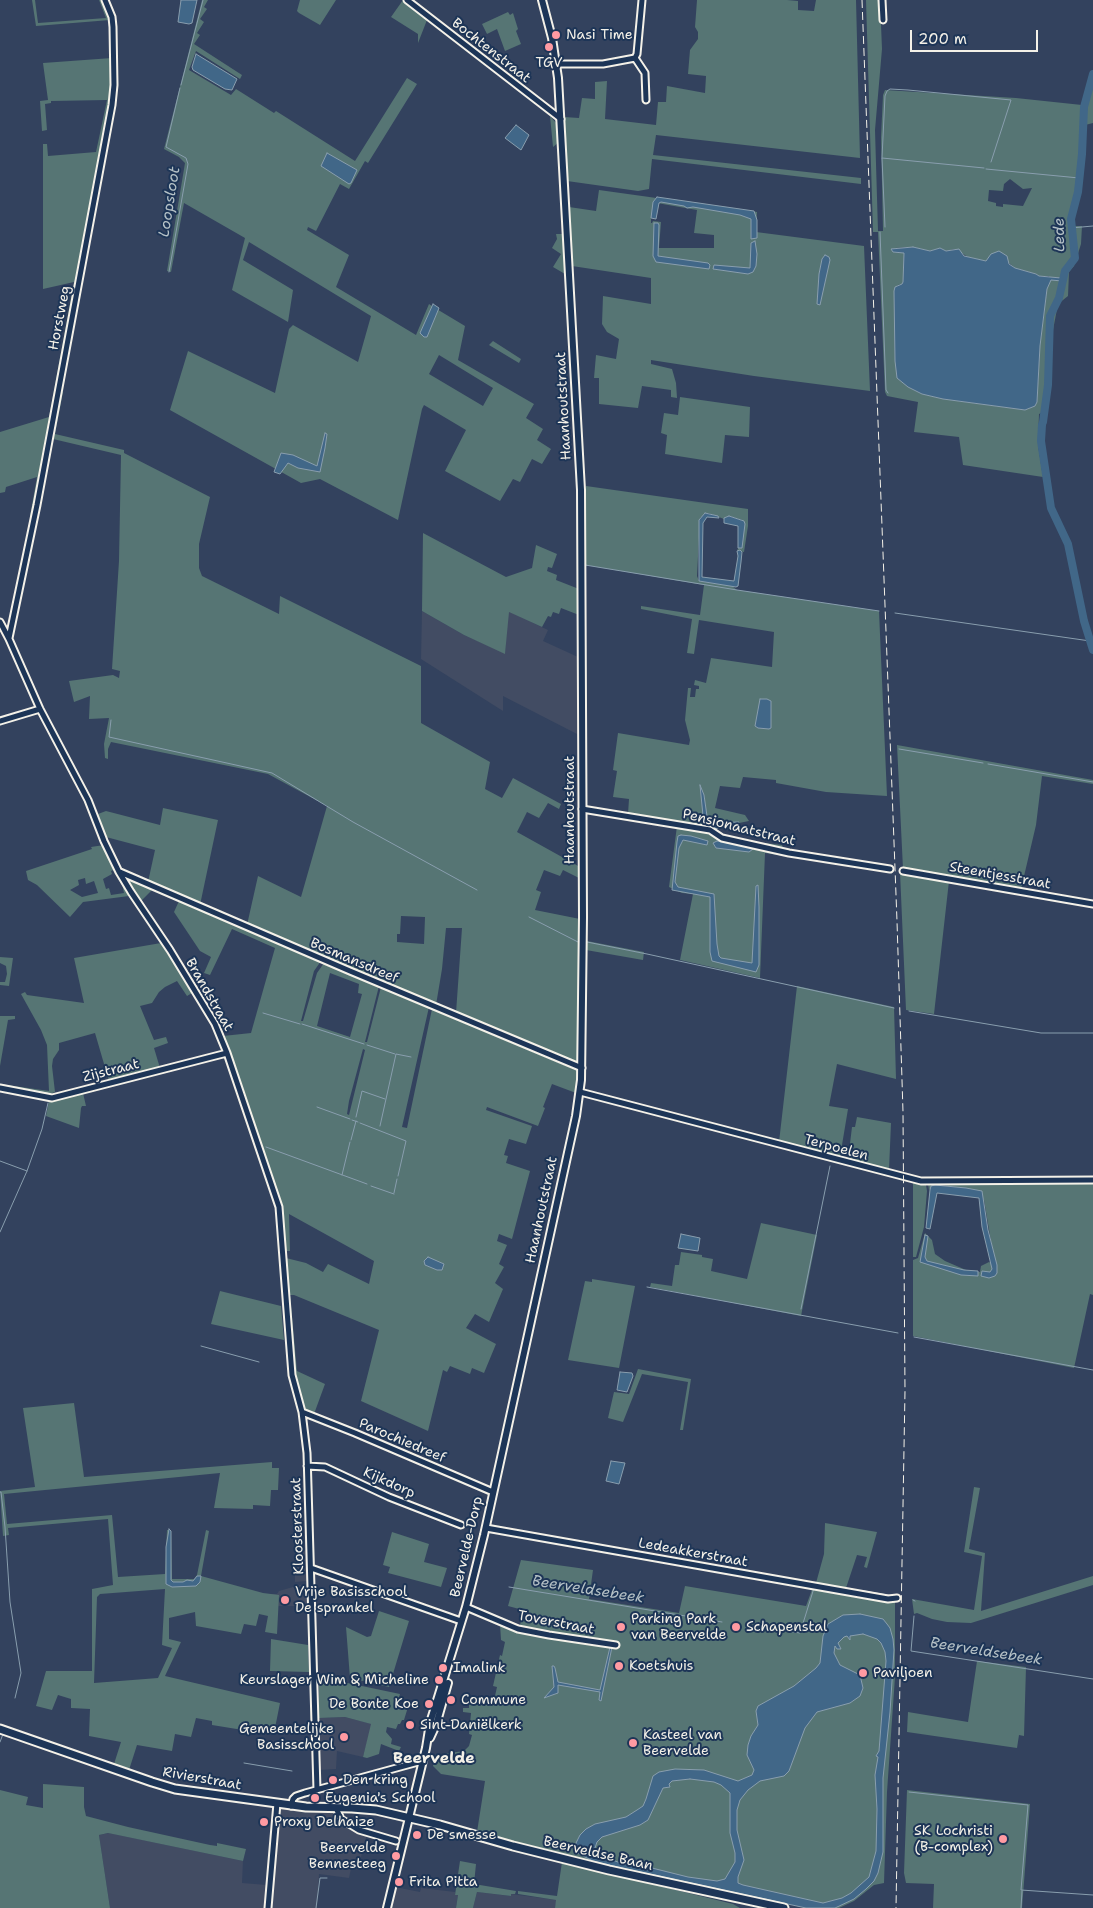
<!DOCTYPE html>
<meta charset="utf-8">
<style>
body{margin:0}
#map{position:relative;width:1093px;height:1908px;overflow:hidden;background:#33425e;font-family:"Shantell Sans",sans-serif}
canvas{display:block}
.scale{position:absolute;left:910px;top:30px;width:128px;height:22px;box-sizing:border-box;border:2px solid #f4f1e8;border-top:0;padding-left:6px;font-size:15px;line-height:18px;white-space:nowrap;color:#f4f1e8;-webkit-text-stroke:4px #1d3557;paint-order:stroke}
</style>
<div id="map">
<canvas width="1093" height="1908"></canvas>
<div class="scale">200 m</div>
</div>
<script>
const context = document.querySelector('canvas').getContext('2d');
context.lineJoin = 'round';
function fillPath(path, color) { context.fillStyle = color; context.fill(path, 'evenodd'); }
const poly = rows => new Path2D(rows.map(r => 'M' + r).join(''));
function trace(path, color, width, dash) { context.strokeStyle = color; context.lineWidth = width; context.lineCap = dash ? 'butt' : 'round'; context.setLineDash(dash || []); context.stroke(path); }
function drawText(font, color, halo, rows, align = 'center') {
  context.font = font + ' "Shantell Sans",sans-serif'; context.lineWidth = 4; context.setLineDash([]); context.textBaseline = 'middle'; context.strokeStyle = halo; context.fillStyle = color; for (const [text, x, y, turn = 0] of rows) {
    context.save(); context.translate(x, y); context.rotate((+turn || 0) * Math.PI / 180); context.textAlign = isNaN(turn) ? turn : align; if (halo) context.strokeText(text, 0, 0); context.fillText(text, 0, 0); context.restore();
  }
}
fillPath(poly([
 [422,611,464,635,505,653,508,611,548,630,543,641,578,657,577,734,503,696,503,711,421,659],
 [295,1549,308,1551,307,1581,295,1582],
 [300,1585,308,1585,308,1606,276,1606,262,1594,277,1594,279,1591],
 [345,1717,372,1724,363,1757,337,1751,336,1769,319,1770,319,1718],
 [281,1807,315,1812,333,1812,339,1818,367,1834,360,1861,353,1859,349,1878,319,1874,317,1908,269,1908,278,1819],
 [109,1833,243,1861,242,1883,267,1885,266,1908,110,1908,99,1835],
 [395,1887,420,1892,421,1888,455,1892,455,1895,458,1895,456,1908,391,1908],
 [477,1892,510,1896,511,1894,557,1900,555,1908,473,1908]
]), '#424c63');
fillPath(poly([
 [32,0,35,0,38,23,106,18,99,0,102,0,110,20,36,26],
 [202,0,208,0,204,7,207,9,200,19,204,22,197,33,200,35,194,44,242,75,240,79,196,51,189,70,231,95,236,89,274,113,276,111,355,161,407,78,417,84,368,163,365,161,349,189,340,184,316,231,308,227,307,230,349,255,336,287,416,335,429,304,435,308,465,326,458,360,534,404,526,418,543,429,537,440,551,449,542,464,532,459,520,482,513,479,500,501,445,471,466,430,424,405,422,409,398,520,320,479,301,483,170,410,188,351,275,393,289,329,293,325,358,362,371,316,249,242,243,260,293,290,288,322,232,290,245,238,184,203,171,272,167,271,185,163,179,157,164,149],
 [439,355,493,388,483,406,429,374],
 [300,0,336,0,320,25,299,13,297,11],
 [403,0,481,59,481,62,427,20,418,43,418,34,391,17],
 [697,0,787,0,798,1,798,10,814,11,816,0,856,0,860,158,656,135,653,155,861,178,861,184,652,159,649,189,638,191,567,181,564,117,579,118,582,98,595,99,595,82,607,81,605,119,656,125,658,102,666,102,667,86,705,93,706,76,688,74,690,50,698,39,698,32,695,27],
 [866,0,880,0,882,49,875,130,878,231,883,231,881,137,883,95,885,90,1016,98,1082,105,1079,162,1073,210,1076,212,1073,226,1082,226,1081,244,1074,266,1069,272,1068,296,1058,304,1053,330,1051,382,1046,411,1039,414,1038,445,1043,477,963,465,959,437,914,432,918,402,887,396,885,392,878,232,873,232],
 [1010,179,1023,189,1032,188,1023,206,1003,204,1003,207,996,206,996,203,988,201,989,190,1003,191,1004,184],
 [913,247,930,251,940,248,946,251,955,249,968,257,986,261,1008,262,1015,268,1036,274,1038,276,1049,276,1050,280,1047,289,1040,346,1037,402,1035,406,1025,410,943,399,922,394,908,387,895,361,894,291,898,285,902,284,903,282,904,253,893,252,895,248],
 [508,12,510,15,513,13,518,29,516,31,521,44,505,51,497,29,487,34,482,24],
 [112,58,112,90,60,391,63,392,55,434,124,450,124,453,210,497,199,544,199,568,202,576,279,614,280,596,421,666,421,723,490,762,485,789,502,798,513,778,561,804,559,809,548,803,539,818,527,812,517,832,580,867,579,878,563,870,560,876,544,870,536,890,541,892,535,910,580,919,578,1062,576,1061,575,1064,456,1013,462,928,446,928,442,969,436,1005,247,925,258,876,301,897,327,806,268,774,111,742,108,749,108,759,105,758,104,744,109,718,89,719,90,696,74,702,69,681,113,675,119,678,120,671,112,669,119,561,121,455,53,439,45,478,41,478,33,517,30,516,37,477,6,487,5,492,0,493,0,432,49,417,74,282,43,289,43,144,47,144,48,156,96,152,107,100,51,101,51,103,45,104,47,130,42,131,40,101,48,100,43,63],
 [401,916,425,917,424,944,397,942,397,934,400,934],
 [1093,82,1093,123,1085,125,1086,108],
 [550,116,557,124,559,142,553,147],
 [599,190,757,212,756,232,864,246,870,391,754,376,651,360,651,364,672,369,676,383,677,398,671,397,671,390,642,386,638,408,599,404,599,378,594,378,596,355,616,359,619,339,607,332,602,324,603,296,651,304,651,278,572,266,569,207,596,211],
 [657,203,697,210,694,233,714,235,714,248,659,248,661,222,653,221,652,223,651,223,651,217,656,218],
 [556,234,564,234,565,274,553,267,561,254,552,248,557,239],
 [493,341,521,359,519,363,489,345],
 [680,397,750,407,749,437,725,435,722,463,665,454,667,435,661,433,664,413,678,415],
 [586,486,748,509,748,526,744,552,737,551,738,548,742,548,742,520,729,516,724,519,708,513,700,518,697,576,699,581,732,586,737,590,879,611,887,796,826,792,776,783,776,780,743,777,740,788,720,786,715,808,745,815,749,821,714,828,628,814,629,799,613,797,617,771,613,770,618,733,689,745,690,740,685,720,688,688,691,688,690,697,695,697,696,689,699,689,699,686,694,685,695,680,706,683,711,658,772,667,774,632,699,620,694,654,687,653,692,619,641,609,641,606,700,615,704,585,585,565],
 [423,533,506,577,532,568,536,545,557,554,552,568,548,567,547,571,557,575,556,580,579,589,579,615,561,608,559,614,553,612,551,617,548,616,542,627,509,612,505,654,464,635,422,611],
 [897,745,1093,780,1093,784,1042,776,1036,825,1021,889,903,869],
 [163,808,218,820,200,905,148,882,155,850,106,837,98,814,106,811,160,825],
 [677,826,706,831,764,849,765,843,782,845,783,848,864,862,863,868,765,853,760,978,680,960,693,894,682,893,669,887],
 [104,845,116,869,111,871,112,874,103,879,106,889,109,888,111,895,124,893,122,884,124,883,130,894,129,896,83,902,70,917,37,885,28,880,26,871,92,849,91,847],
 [85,878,86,884,94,881,98,893,82,897,70,890,79,885,78,880],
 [900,872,949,881,934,1014,906,1010],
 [132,879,153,889,140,902,127,882],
 [179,901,321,961,314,971,301,1021,303,1021,317,973,324,963,379,986,365,1042,367,1042,381,987,429,1007,402,1127,407,1128,432,1009,578,1071,576,1093,552,1084,543,1107,545,1108,538,1126,487,1107,486,1110,532,1126,526,1144,509,1139,504,1155,508,1156,506,1163,530,1171,512,1239,499,1234,497,1241,507,1245,499,1264,504,1267,495,1283,503,1289,489,1322,475,1314,466,1328,496,1344,484,1373,472,1368,470,1374,450,1366,447,1372,443,1370,428,1431,361,1401,379,1330,294,1295,290,1295,297,1371,325,1384,314,1414,305,1410,295,1378,289,1329,286,1258,306,1263,323,1272,328,1264,369,1284,374,1261,289,1214,290,1251,284,1251,282,1205,223,1036,251,1033,275,948,232,929,210,975,204,973,211,957,200,951,174,912],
 [330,973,359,984,358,993,362,994,350,1037,317,1026],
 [363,1049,365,1050,349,1115,347,1114,349,1101],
 [587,941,644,952,643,960,586,950],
 [161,943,192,993,187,996,177,981,165,987,159,992,152,1003,140,1006,154,1040,166,1037,168,1043,154,1048,160,1068,109,1081,95,1033,59,1043,59,1050,53,1059,52,1066,55,1092,47,1095,0,1087,0,1084,49,1091,47,1045,41,1030,21,994,25,992,27,995,84,1003,74,958],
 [0,957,13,958,9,986,0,985,0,982,5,982,7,974,6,966,0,963],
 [797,986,894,1007,896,1079,837,1064,829,1106,848,1109,840,1157,779,1142],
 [0,1016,15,1016,15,1019,8,1020,0,1066],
 [83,1093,86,1106,82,1106,81,1108,79,1128,46,1116,49,1101],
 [857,1117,891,1123,889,1170,848,1160,852,1127,855,1127],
 [913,1181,926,1185,927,1191,924,1227,916,1257,913,1257],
 [1093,1181,1093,1295,1090,1294,1074,1368,913,1336,913,1260,918,1258,925,1233,932,1240,935,1254,945,1261,966,1270,980,1272,981,1266,989,1262,995,1265,984,1200,976,1190,941,1185,933,1185,929,1190,928,1184],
 [761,1223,817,1235,801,1316,650,1287,651,1283,672,1286,675,1265,679,1265,681,1252,702,1255,702,1257,713,1259,711,1271,747,1279],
 [592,1279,635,1286,619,1368,568,1360,585,1281,592,1282],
 [220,1291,281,1306,284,1340,211,1324],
 [638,1369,691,1379,683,1430,680,1430,688,1382,642,1374,623,1422,608,1418,614,1392,629,1394],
 [74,1403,84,1477,272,1462,272,1468,279,1468,278,1490,271,1490,270,1506,253,1505,253,1509,214,1508,220,1473,4,1494,7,1524,112,1515,118,1577,165,1574,167,1530,171,1530,172,1579,194,1579,197,1575,206,1530,209,1531,201,1576,263,1593,279,1595,277,1634,265,1632,268,1616,259,1614,256,1626,244,1624,241,1634,196,1626,195,1612,169,1618,169,1639,181,1642,165,1676,280,1703,275,1728,277,1728,277,1732,250,1727,249,1731,212,1725,212,1721,196,1718,191,1737,175,1734,172,1751,137,1745,129,1770,114,1764,121,1742,89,1736,90,1709,71,1708,71,1699,58,1695,52,1710,36,1706,46,1671,92,1671,92,1589,113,1585,108,1519,8,1528,9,1535,3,1536,0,1491,35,1487,23,1408],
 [165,1589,162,1645,172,1648,158,1678,94,1683,97,1597,100,1594],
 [974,1487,980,1488,969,1549,985,1553,981,1611,1093,1576,1093,1585,971,1623,947,1622,932,1619,917,1613,914,1614,912,1599,974,1610,982,1556,964,1552],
 [825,1523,877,1532,867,1568,864,1567,867,1557,857,1555,846,1588,816,1583,824,1554],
 [392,1532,429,1544,424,1562,447,1568,441,1587,388,1573,390,1567,383,1565],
 [521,1560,593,1570,589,1599,679,1613,685,1586,806,1606,813,1587,895,1602,895,1677,887,1792,884,1883,874,1885,854,1901,839,1908,806,1908,622,1868,477,1832,485,1781,441,1774,433,1766,435,1755,464,1751,469,1746,472,1735,469,1734,471,1713,463,1712,463,1708,469,1708,469,1703,493,1705,497,1687,493,1686,500,1655,502,1656,505,1642,501,1640,500,1624,519,1631,523,1610,508,1606],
 [379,1611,409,1621,389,1687,350,1678,346,1627,367,1637,371,1636],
 [271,1639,308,1645,309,1672,270,1671],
 [977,1661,1026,1667,1024,1736,1019,1735,1017,1748,907,1732,908,1712,968,1722],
 [319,1677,400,1694,397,1704,408,1707,404,1720,402,1720,400,1724,398,1724,396,1729,387,1727,386,1732,392,1739,391,1744,401,1747,399,1751,381,1744,379,1754,367,1758,363,1757,371,1724,345,1717,319,1718],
 [43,1784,84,1787,84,1807,86,1816,128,1827,210,1845,217,1846,217,1843,246,1849,243,1861,108,1833,99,1835,110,1908,0,1908,0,1790,28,1797,26,1805,43,1808],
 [907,1790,1030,1804,1022,1908,933,1908,934,1884,906,1883,904,1873],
 [460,1861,476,1864,474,1884,516,1891,515,1894,511,1894,511,1896,477,1892,473,1908,456,1908,458,1895,455,1895],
 [562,1862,733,1904,740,1908,555,1908,556,1900,518,1894,518,1891,557,1896]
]), '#567574');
const water = poly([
 [181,0,197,0,192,23,189,24,178,22,181,0],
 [196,54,237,79,232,90,225,89,193,70,192,67,196,54],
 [516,125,529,135,521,150,505,138,516,125],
 [327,153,357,170,351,183,349,184,321,166,327,153],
 [657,197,754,211,757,220,757,238,751,239,751,219,740,215,693,207,687,208,684,206,661,202,659,203,656,219,651,218,653,202,657,197],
 [654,223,658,223,659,225,658,256,708,263,710,265,709,269,656,262,653,256,654,223],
 [755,241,757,254,756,266,753,272,748,274,713,269,714,265,750,268,751,243,755,241],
 [913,247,930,251,940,248,946,251,959,249,964,256,986,261,991,254,999,251,1007,256,1009,264,1015,268,1036,274,1039,276,1061,278,1062,281,1051,280,1047,289,1040,346,1037,402,1035,406,1025,410,943,399,922,394,908,387,897,378,895,361,894,291,895,287,902,284,903,282,904,253,893,252,891,249,913,247],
 [825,255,829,257,830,260,820,305,817,304,819,274,822,259,825,255],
 [433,304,439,308,427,337,424,337,420,333,433,304],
 [325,433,327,434,325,448,320,472,298,468,288,463,280,474,274,472,281,453,293,455,317,466,325,433],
 [705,513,718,516,719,518,707,517,703,523,702,577,734,581,738,556,737,551,740,550,742,552,741,562,738,586,736,587,699,581,699,520,705,513],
 [729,516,744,521,745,524,742,548,738,548,738,526,724,523,724,518,729,516],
 [760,699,767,699,771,701,771,728,769,729,758,728,755,726,760,699],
 [700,785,704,795,708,823,739,822,738,824,714,829,704,826,700,785],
 [681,835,691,836,708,841,707,845,683,840,679,848,675,882,678,887,714,894,717,944,719,956,721,958,752,963,756,886,758,885,759,907,759,965,756,972,712,961,710,952,710,897,672,890,677,842,678,836,681,835],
 [717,841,751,847,753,849,749,852,716,848,713,843,717,841],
 [935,1185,966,1188,982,1191,988,1230,997,1265,997,1273,995,1276,989,1278,981,1276,982,1271,990,1272,992,1269,982,1227,979,1198,937,1193,930,1229,926,1228,930,1190,931,1186,935,1185],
 [681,1234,700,1238,698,1251,678,1248,681,1234],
 [925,1235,928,1236,925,1257,927,1261,964,1270,978,1271,978,1276,961,1275,920,1262,925,1235],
 [428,1257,444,1264,442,1270,437,1270,425,1265,424,1261,428,1257],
 [620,1372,632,1373,633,1376,627,1392,617,1390,620,1372],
 [611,1461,625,1463,619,1484,606,1481,611,1461],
 [169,1529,171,1531,171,1580,173,1582,183,1582,187,1580,193,1581,197,1576,201,1576,200,1582,196,1586,172,1587,166,1584,166,1547,169,1529],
 [860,1614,883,1619,887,1624,890,1628,893,1639,894,1650,890,1712,883,1778,883,1852,878,1873,874,1881,866,1889,854,1899,835,1908,806,1908,622,1868,593,1861,579,1854,576,1851,576,1843,580,1835,586,1829,595,1824,626,1817,637,1810,643,1806,646,1799,653,1776,659,1772,675,1769,704,1770,738,1781,752,1775,754,1770,747,1755,748,1745,751,1736,758,1725,756,1711,758,1706,794,1686,816,1668,820,1663,823,1636,828,1624,843,1615,860,1614],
 [863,1634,877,1639,881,1643,885,1652,886,1661,879,1751,876,1756,878,1757,875,1775,877,1809,876,1851,869,1877,851,1893,842,1898,823,1903,743,1885,738,1883,738,1877,744,1860,737,1830,737,1810,740,1800,748,1790,760,1781,784,1776,789,1771,805,1728,817,1712,850,1703,860,1696,863,1688,860,1675,840,1665,834,1653,835,1646,837,1649,841,1649,838,1643,844,1637,847,1636,850,1640,850,1636,863,1634],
 [690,1779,714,1782,721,1785,730,1793,730,1833,735,1853,735,1862,725,1879,717,1881,688,1877,652,1868,623,1864,597,1854,595,1848,597,1842,602,1837,640,1825,648,1820,663,1788,670,1787,669,1784,672,1781,690,1779],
 [610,1647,612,1647,601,1701,599,1700,600,1692,558,1685,558,1693,544,1698,554,1687,552,1666,554,1666,555,1668,558,1682,600,1690,610,1647]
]);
fillPath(water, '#416788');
trace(water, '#899eae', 1);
trace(poly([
 [181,85,203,0],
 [882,158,885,96,887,91,890,89,908,90,1011,100,991,162],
 [986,169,1079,178],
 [885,227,882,158,984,168],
 [1071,228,1093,226],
 [880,232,886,390,888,393],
 [169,272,188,164,186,158,166,147,180,88],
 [585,565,737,590,879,611],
 [895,613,1090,641],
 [111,720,109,737,272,773,353,822,477,890],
 [899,749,983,763],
 [988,764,1093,782],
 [529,917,578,942],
 [587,942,647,954,894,1008],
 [909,1011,1041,1033,1093,1033],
 [263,1013,300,1024],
 [302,1024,364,1044],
 [367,1045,395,1054],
 [0,1086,48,1093],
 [317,1107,350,1119],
 [356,1117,362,1091,385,1099],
 [352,1120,358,1122],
 [360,1123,406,1141,398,1176],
 [380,1126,396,1054,411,1057],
 [351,1140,356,1121],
 [266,1147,367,1184],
 [0,1161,27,1171],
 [342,1175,350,1142],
 [371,1186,394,1194],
 [394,1193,397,1179],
 [0,1232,27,1171,42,1129,48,1103],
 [647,1287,898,1333],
 [801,1309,830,1166],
 [914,1337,1093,1370],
 [201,1346,259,1362],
 [0,1492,1,1492,5,1527,10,1602,21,1673,15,1698],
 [824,1585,846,1589],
 [509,1587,722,1622],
 [851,1589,861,1591],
 [864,1591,893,1596],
 [913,1600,915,1601],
 [914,1616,911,1651,1093,1679],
 [756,1626,800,1633,814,1588],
 [0,1742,3,1734],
 [244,1763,292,1771],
 [909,1792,1028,1805,1021,1890,1093,1895],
 [316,1908,320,1878,327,1878],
 [1021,1908,1022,1891]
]), '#899eae', 1);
trace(poly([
 [1043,422,1048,385,1050,316,1059,298,1065,271,1075,258,1071,219,1078,192,1082,154,1084,107,1093,74],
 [1042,425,1041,441,1051,508,1068,544,1084,621,1093,650]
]), '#416788', 8);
const minor = poly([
 [407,0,561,119],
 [642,0,637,54,635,58,645,73,646,100],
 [882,0,883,20],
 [557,64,603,64,635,58],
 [0,622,9,639,40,709,88,800,104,841,119,872,131,892,170,950,215,1024,227,1053,279,1207,292,1375,302,1412,307,1453,317,1790],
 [9,638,37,505,112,105,114,85,113,27,112,17,105,0],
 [0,721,40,709],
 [582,809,710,830,722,838,789,853,890,869],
 [903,871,1093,904],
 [120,872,350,971,582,1068],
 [0,1088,52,1098,227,1053],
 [580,1092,921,1181,1093,1180],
 [302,1412,355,1433,493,1492],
 [307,1466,325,1467,389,1497,461,1525],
 [486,1528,888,1599,897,1598],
 [311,1568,461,1621],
 [466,1607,518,1629,549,1635,616,1645],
 [291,1806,293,1799,296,1796,305,1793,422,1761],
 [336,1808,341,1819,359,1830,396,1841],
 [268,1908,277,1803]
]);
const tertiary = poly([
 [430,1738,436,1725,448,1683],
 [387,1908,426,1748,430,1723,466,1607,484,1535,576,1116,581,1080,583,917,581,490,558,78,552,38,542,0]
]);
const secondary = poly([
 [0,1729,152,1782,175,1789,306,1807,352,1808,376,1810,440,1825,513,1846,609,1870,784,1908]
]);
trace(minor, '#f4f1e8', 9);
trace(tertiary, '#f4f1e8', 10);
trace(secondary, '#f4f1e8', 11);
trace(minor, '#1d3557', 5);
trace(tertiary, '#1d3557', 6);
trace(secondary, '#1d3557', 7);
trace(poly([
 [862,0,897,921,903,1112,905,1391,896,1908]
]), '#f4f1e8', 1, [8, 4]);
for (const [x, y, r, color] of [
 [556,35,5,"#ff9aa2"],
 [549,47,5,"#ff9aa2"],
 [285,1600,5,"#ff9aa2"],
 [621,1627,5,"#ff9aa2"],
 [736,1627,5,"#ff9aa2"],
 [619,1666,5,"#ff9aa2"],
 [443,1668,5,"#ff9aa2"],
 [863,1673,5,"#ff9aa2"],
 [439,1680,5,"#ff9aa2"],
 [451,1700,5,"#ff9aa2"],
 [429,1704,5,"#ff9aa2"],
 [410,1725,5,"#ff9aa2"],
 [344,1737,5,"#ff9aa2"],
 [633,1743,5,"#ff9aa2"],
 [333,1780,5,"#ff9aa2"],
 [315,1798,5,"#ff9aa2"],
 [264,1822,5,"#ff9aa2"],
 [417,1835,5,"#ff9aa2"],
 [1003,1839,5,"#ff9aa2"],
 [396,1856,5,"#ff9aa2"],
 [399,1882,5,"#ff9aa2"]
]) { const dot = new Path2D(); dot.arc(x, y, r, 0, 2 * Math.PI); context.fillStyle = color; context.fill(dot); trace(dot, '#1d3557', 2); }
drawText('14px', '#f4f1e8', '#1d3557', [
 ["Nasi Time",566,35],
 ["TGV",549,63,"center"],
 ["Vrije Basisschool",295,1592],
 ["De sprankel",295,1608],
 ["Parking Park",631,1619],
 ["van Beervelde",631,1635],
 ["Schapenstal",746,1627],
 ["Koetshuis",629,1666],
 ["Imalink",453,1668],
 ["Paviljoen",873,1673],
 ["Keurslager Wim & Micheline",429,1680,"right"],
 ["Commune",461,1700],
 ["De Bonte Koe",419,1704,"right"],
 ["Sint-Daniëlkerk",420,1725],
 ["Gemeentelijke",334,1729,"right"],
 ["Basisschool",334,1745,"right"],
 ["Kasteel van",643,1735],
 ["Beervelde",643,1751],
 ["Den kring",343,1780],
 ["Eugenia's School",325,1798],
 ["Proxy Delhaize",274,1822],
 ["SK Lochristi",993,1831,"right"],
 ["(B-complex)",993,1847,"right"],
 ["De smesse",427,1835],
 ["Beervelde",386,1848,"right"],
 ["Bennesteeg",386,1864,"right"],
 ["Frita Pitta",409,1882]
], 'left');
drawText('14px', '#f4f1e8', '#1d3557', [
 ["Bochtenstraat",491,51,38],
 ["Horstweg",60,318,-79],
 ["Haanhoutstraat",564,406,-93],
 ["Haanhoutstraat",570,810,-90],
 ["Pensionaatstraat",739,828,14],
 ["Steentjesstraat",1000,876,10],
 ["Bosmansdreef",354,961,23],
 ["Brandstraat",209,995,60],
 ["Zijstraat",111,1071,-14],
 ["Terpoelen",836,1148,15],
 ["Haanhoutstraat",542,1210,-78],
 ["Parochiedreef",402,1441,23],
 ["Kijkdorp",389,1483,24],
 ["Kloosterstraat",298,1526,-92],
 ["Beervelde-Dorp",467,1547,-77],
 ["Ledeakkerstraat",693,1553,10],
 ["Toverstraat",556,1623,11],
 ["Rivierstraat",202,1779,10],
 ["Beerveldse Baan",598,1854,13]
]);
drawText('italic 15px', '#b5c1c6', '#1d3557', [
 ["Loopsloot",170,202,-81],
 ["Lede",1060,235,-91],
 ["Beerveldsebeek",588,1590,9],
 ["Beerveldsebeek",986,1652,9]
]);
drawText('bold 16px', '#f4f1e8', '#1d3557', [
 ["Beervelde",434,1759]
]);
</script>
